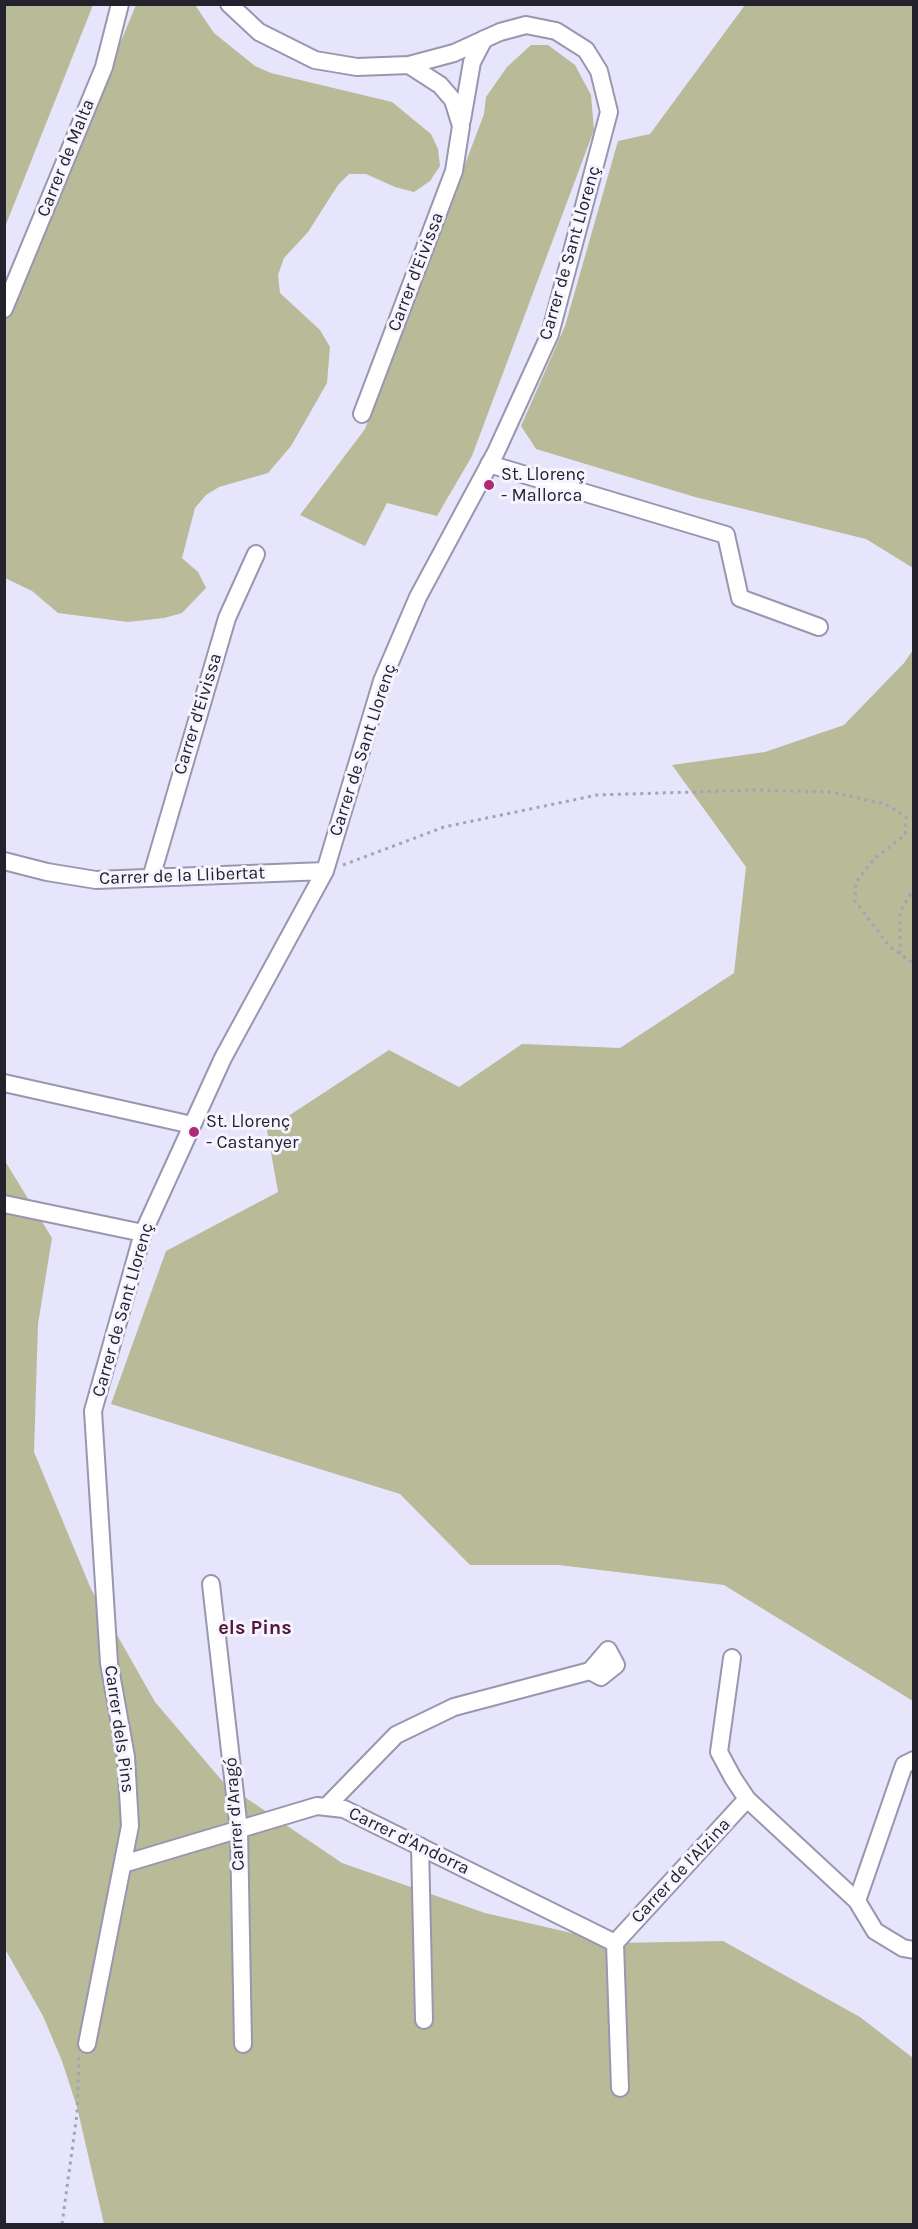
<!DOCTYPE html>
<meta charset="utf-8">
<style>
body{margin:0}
#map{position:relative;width:918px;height:2229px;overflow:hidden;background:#e7e5fb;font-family:Karla,sans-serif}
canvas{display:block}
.frame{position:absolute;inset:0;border:6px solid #24232d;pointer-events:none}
</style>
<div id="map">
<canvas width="918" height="2229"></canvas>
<div class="frame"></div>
</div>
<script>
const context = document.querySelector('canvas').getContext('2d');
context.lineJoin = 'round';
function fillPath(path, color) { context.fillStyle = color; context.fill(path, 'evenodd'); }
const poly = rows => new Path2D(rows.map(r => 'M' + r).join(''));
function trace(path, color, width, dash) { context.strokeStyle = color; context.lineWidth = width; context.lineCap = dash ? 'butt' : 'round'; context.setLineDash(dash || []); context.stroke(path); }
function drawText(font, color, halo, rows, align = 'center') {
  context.font = font + ' Karla,sans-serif'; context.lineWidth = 6; context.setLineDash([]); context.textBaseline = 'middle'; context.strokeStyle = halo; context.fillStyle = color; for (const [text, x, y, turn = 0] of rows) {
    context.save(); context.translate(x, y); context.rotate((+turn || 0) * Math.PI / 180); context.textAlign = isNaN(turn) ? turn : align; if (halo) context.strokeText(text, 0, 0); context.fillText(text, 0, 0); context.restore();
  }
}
fillPath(poly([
 [5,4,93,5,5,227,4,5],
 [136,5,195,5,214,33,255,66,271,73,392,102,431,134,438,149,440,166,430,181,414,192,395,187,366,174,349,174,338,185,308,232,284,258,278,275,280,293,320,330,330,347,327,383,291,446,268,473,219,487,206,495,195,508,182,558,198,572,206,588,182,613,164,618,128,622,58,613,32,591,5,578,5,320],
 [745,5,913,5,913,568,866,539,695,497,536,449,521,426,565,326,618,141,650,134],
 [531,45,548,45,575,65,591,95,594,130,472,456,437,516,387,503,365,546,300,515,365,429,484,114,486,97,507,67],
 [913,650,913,1701,724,1585,559,1565,470,1565,400,1494,111,1404,166,1251,278,1192,267,1130,389,1050,459,1087,522,1044,620,1048,734,973,746,867,672,765,765,752,844,725,904,663],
 [5,1161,52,1238,38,1324,34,1452,91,1589,155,1702,224,1783,342,1863,485,1913,615,1943,723,1941,860,2017,913,2058,913,2224,104,2224,77,2107,62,2061,43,2016,5,1949]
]), '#b8ba98');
const street = poly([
 [462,120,472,62,484,39],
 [4,309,104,67,120,4],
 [362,414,454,171,461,126,453,100,440,85,409,65],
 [489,464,726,535,740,598,819,627],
 [4,861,47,872,96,880,325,871],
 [151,878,227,618,256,554],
 [4,1083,192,1125],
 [4,1204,143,1233],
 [211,1584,239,1830,243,2044],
 [732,1658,719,1752,733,1778,747,1799,857,1901,875,1931,903,1948,914,1950],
 [326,1807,396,1735,454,1707,590,1671,601,1677,616,1665,608,1650,590,1671],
 [420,1846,424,2020],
 [123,1864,317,1806,344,1809,615,1943],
 [857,1901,904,1765,914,1760],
 [615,1943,747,1799],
 [615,1943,620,2088],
 [87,2044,130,1826,126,1757,109,1663,93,1411,143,1233,223,1058,325,871,382,681,418,597,496,452,550,334,609,112,599,71,586,50,556,31,526,25,500,32,454,53,409,65,357,67,315,60,259,32,229,4]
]);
trace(street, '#9996af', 20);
trace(poly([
 [343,865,444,827,597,795,756,790,831,792,885,804,906,817,905,835,875,858,856,882,855,901,890,947,914,964],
 [900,954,900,912,914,888],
 [62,2224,77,2114,79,2056]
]), '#a4a3b5', 3, [3, 4.5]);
trace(street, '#fff', 16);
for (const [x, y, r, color] of [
 [489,485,6,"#ae2a74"],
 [194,1132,6,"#ae2a74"]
]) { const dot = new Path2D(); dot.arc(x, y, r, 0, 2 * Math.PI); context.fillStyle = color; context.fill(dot); trace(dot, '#f5f4ff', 2); }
drawText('18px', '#24232d', '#f5f4ff', [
 ["Carrer de Malta",66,158,-68],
 ["Carrer de Sant Llorenç",570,253,-74],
 ["Carrer d'Eivissa",416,272,-69],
 ["Carrer d'Eivissa",198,714,-73],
 ["Carrer de Sant Llorenç",363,750,-72],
 ["Carrer de la Llibertat",182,876,-2],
 ["Carrer de Sant Llorenç",123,1310,-74],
 ["Carrer dels Pins",119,1729,82],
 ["Carrer d'Aragó",235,1814,-94],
 ["Carrer d'Andorra",409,1841,26],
 ["Carrer de l'Alzina",681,1871,-47]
]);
drawText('18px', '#24232d', '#f5f4ff', [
 ["St. Llorenç",501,475],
 ["- Mallorca",501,496],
 ["St. Llorenç",206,1122],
 ["- Castanyer",206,1143]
], 'left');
drawText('bold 20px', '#551738', '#f5f4ff', [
 ["els Pins",255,1628]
]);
</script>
